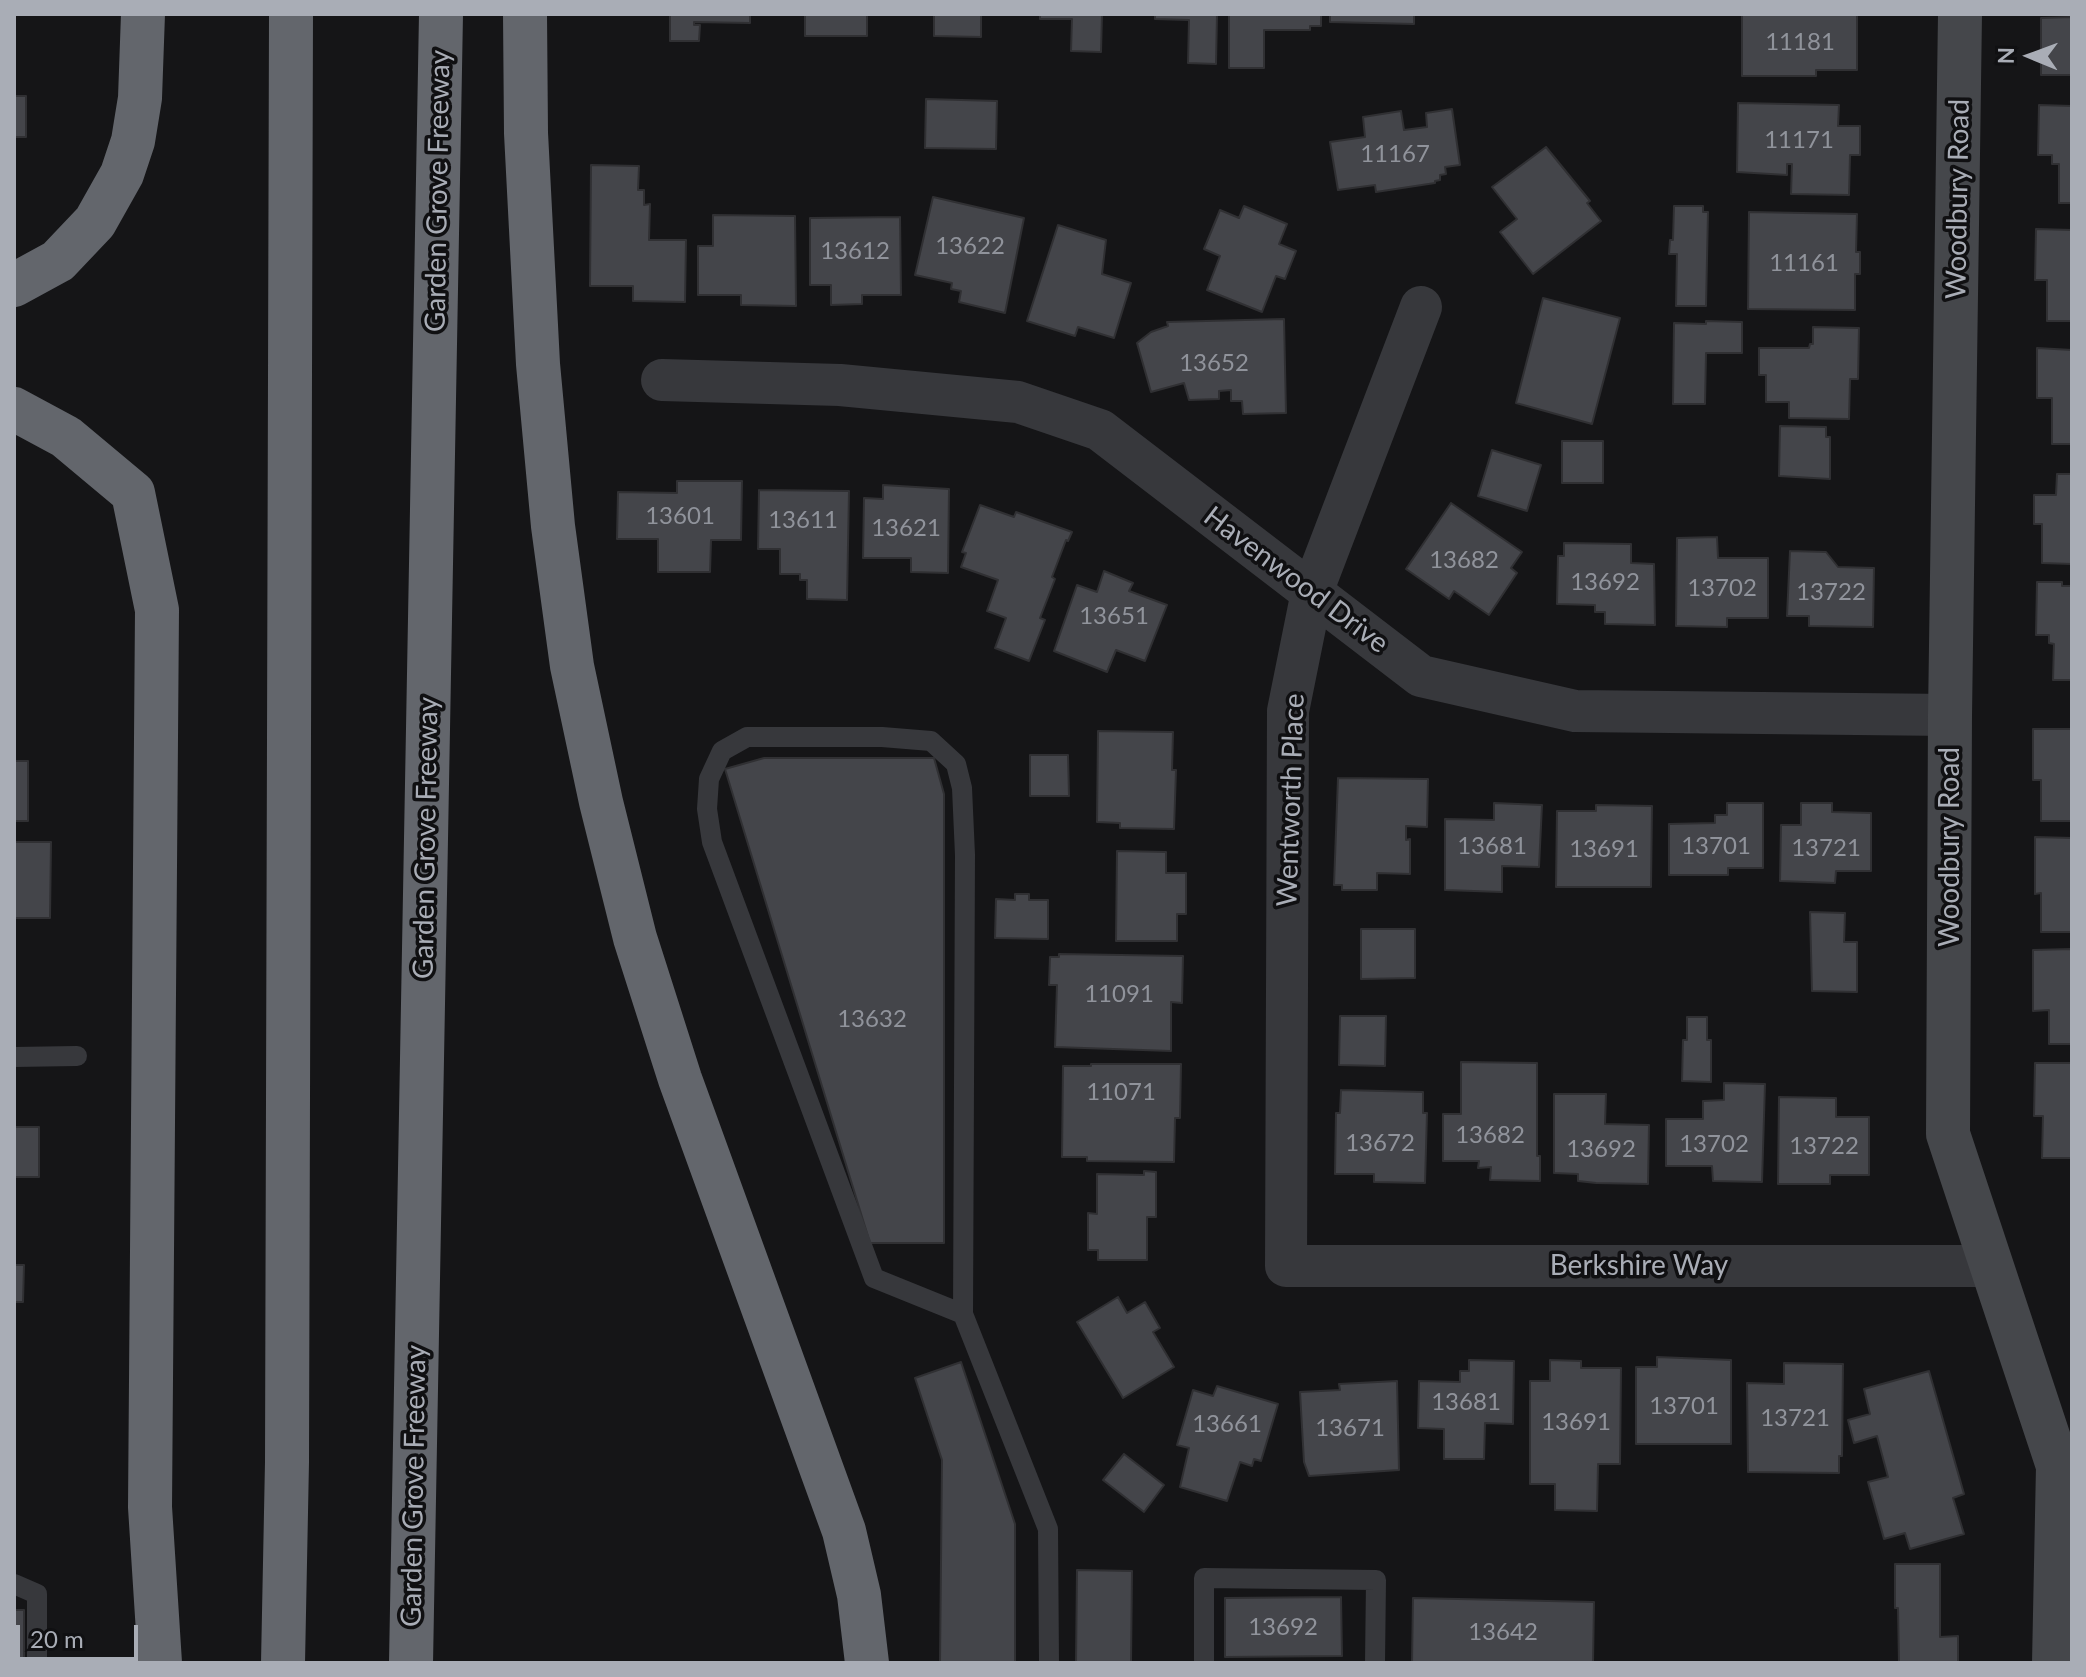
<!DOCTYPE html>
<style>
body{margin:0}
#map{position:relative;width:2086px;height:1677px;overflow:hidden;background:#151517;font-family:Lato,sans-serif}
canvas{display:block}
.frame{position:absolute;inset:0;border:16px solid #a9adb6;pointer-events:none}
.north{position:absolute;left:1990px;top:16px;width:80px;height:80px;-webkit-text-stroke:6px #101012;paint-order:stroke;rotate:271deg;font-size:22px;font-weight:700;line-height:32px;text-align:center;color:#a9adb6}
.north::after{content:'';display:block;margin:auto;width:28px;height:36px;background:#a9adb6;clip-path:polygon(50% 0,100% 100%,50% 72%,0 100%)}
.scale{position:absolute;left:16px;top:1625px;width:122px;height:36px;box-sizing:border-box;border:4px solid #a9adb6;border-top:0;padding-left:10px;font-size:24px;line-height:28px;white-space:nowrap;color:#a9adb6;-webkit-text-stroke:6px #101012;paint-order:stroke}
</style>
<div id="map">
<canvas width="2086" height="1677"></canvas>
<div class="frame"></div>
<div class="north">N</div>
<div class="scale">20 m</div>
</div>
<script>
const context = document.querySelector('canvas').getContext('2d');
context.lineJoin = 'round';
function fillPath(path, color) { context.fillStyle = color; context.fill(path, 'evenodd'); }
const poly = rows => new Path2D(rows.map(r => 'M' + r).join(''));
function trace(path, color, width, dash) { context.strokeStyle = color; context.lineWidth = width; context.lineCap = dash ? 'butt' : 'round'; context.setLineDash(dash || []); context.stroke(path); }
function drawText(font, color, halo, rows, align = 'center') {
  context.font = font + ' Lato,sans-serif'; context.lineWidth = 7; context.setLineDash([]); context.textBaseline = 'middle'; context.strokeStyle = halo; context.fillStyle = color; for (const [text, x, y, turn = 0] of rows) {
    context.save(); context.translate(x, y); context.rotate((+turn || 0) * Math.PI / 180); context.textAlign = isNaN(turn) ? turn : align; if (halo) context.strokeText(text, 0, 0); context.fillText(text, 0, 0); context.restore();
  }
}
const building = poly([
 [670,14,750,14,750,23,694,22,694,25,700,25,699,41,670,41,670,14],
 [805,14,867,14,867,36,805,36,805,14],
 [918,14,981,14,981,37,934,36,934,14,918,14],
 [1040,14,1102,14,1101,52,1071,51,1072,19,1040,19,1040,14],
 [1155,14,1217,14,1216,64,1188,63,1189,20,1155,19,1155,14],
 [1229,14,1321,14,1321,26,1310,26,1310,30,1264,30,1264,68,1229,68,1229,14],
 [1330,14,1414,14,1414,24,1330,22,1330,14],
 [1742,14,1857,14,1857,70,1816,70,1816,76,1742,76,1742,14],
 [2072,17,2072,75,2041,75,2041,18,2072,17],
 [14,96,26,96,26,137,14,137,14,96],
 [926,99,997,101,996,149,925,148,926,99],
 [1738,103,1839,105,1838,126,1860,126,1860,155,1850,155,1849,195,1791,194,1792,164,1787,164,1787,175,1737,172,1738,103],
 [2039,105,2072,106,2072,203,2059,203,2059,164,2052,164,2052,155,2038,155,2039,105],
 [1452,109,1460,165,1445,167,1446,174,1440,175,1440,180,1435,181,1435,183,1376,192,1375,185,1338,190,1330,142,1365,137,1363,117,1401,111,1404,130,1427,127,1426,113,1452,109],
 [1546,147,1590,201,1587,203,1601,221,1533,274,1500,232,1517,219,1492,187,1546,147],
 [591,165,639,166,638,190,644,190,644,205,650,204,649,240,686,240,685,302,633,301,633,286,590,286,591,165],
 [933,197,1024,218,1005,313,959,302,961,291,951,289,952,283,915,275,933,197],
 [1244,206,1287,224,1279,244,1296,251,1285,279,1276,276,1262,312,1207,290,1220,256,1204,249,1220,210,1239,218,1244,206],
 [1674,206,1703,206,1703,212,1708,212,1706,306,1676,306,1677,254,1669,254,1670,240,1673,240,1674,206],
 [1749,212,1857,214,1856,252,1860,252,1860,274,1855,274,1855,310,1748,309,1749,212],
 [713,215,795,216,796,306,741,305,741,295,698,295,698,246,713,246,713,215],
 [900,217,901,295,862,295,862,304,831,305,831,285,810,285,810,218,900,217],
 [1058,225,1106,240,1102,274,1131,283,1114,338,1078,327,1075,336,1027,321,1058,225],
 [2036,229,2072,230,2072,321,2047,321,2047,280,2035,280,2036,229],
 [1543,298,1620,318,1592,424,1516,403,1543,298],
 [1284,319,1286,413,1243,414,1242,401,1231,401,1231,390,1219,391,1219,399,1189,400,1184,383,1151,392,1137,343,1151,332,1168,326,1167,322,1284,319],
 [1706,321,1742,322,1742,353,1706,353,1705,404,1673,404,1674,323,1706,324,1706,321],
 [1813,327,1859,328,1858,379,1850,379,1849,419,1789,418,1789,402,1766,402,1766,375,1759,375,1759,348,1809,348,1810,344,1813,344,1813,327],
 [2037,348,2072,350,2072,444,2052,444,2052,398,2037,398,2037,348],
 [1780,426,1826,427,1826,437,1830,437,1830,479,1779,476,1780,426],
 [1562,441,1603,441,1603,483,1562,483,1562,441],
 [1492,450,1541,465,1527,511,1478,496,1492,450],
 [2057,474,2072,474,2072,564,2042,563,2042,524,2034,524,2034,495,2056,495,2057,474],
 [677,481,742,481,741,540,711,540,710,572,658,572,658,539,617,539,618,492,677,493,677,481],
 [883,485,949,489,948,573,911,572,911,558,863,558,864,498,883,499,883,485],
 [759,490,849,491,847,600,807,599,807,580,800,580,800,574,780,574,780,549,758,549,759,490],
 [1451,503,1522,552,1511,568,1517,573,1489,615,1454,591,1449,599,1406,569,1451,503],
 [980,505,1014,517,1016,512,1072,532,1068,541,1066,540,1052,577,1055,579,1040,618,1045,620,1029,661,995,648,1006,618,987,611,998,580,961,567,966,553,962,552,980,505],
 [1717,537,1718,558,1768,558,1768,618,1727,618,1727,627,1676,626,1677,538,1717,537],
 [1564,543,1631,544,1631,563,1654,564,1655,625,1605,624,1605,612,1595,612,1595,605,1557,604,1558,556,1564,556,1564,543],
 [1790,551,1826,552,1838,567,1874,568,1873,627,1809,626,1809,616,1787,616,1790,551],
 [1104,571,1133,583,1129,591,1167,605,1145,661,1116,650,1107,672,1054,651,1077,585,1097,592,1104,571],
 [2037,582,2062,582,2062,586,2072,586,2072,680,2053,680,2054,644,2049,643,2049,635,2036,635,2037,582],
 [2033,729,2072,729,2072,821,2041,821,2041,780,2033,780,2033,729],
 [1098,731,1173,732,1172,770,1176,770,1174,829,1120,828,1120,823,1097,822,1098,731],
 [1030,755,1068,755,1069,796,1030,796,1030,755],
 [764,758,934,758,944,794,944,1243,870,1243,725,769,764,758],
 [14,761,28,761,28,821,14,821,14,761],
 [1338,778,1428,779,1427,827,1406,826,1406,840,1410,839,1410,874,1377,873,1377,890,1342,890,1342,885,1334,885,1338,778],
 [1494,803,1542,805,1539,867,1502,866,1502,892,1445,890,1445,819,1494,820,1494,803],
 [1727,803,1763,803,1763,868,1728,868,1728,875,1669,875,1669,824,1715,823,1715,815,1727,815,1727,803],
 [1801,803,1832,803,1832,812,1871,813,1871,871,1836,871,1835,883,1780,881,1781,825,1801,825,1801,803],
 [1596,805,1652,806,1651,887,1556,887,1557,811,1596,811,1596,805],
 [2035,837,2072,838,2072,932,2041,932,2041,893,2035,894,2035,837],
 [14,842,51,842,50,918,14,918,14,842],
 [1117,851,1166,852,1166,873,1186,873,1186,914,1177,914,1177,941,1116,941,1117,851],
 [1015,894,1029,894,1029,900,1048,900,1048,939,995,938,996,899,1015,900,1015,894],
 [1810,912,1845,913,1844,942,1857,942,1857,992,1812,991,1810,912],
 [1361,929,1415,929,1415,978,1361,979,1361,929],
 [2072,949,2072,1044,2049,1044,2049,1010,2033,1011,2033,950,2072,949],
 [1059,954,1183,956,1182,1003,1171,1002,1171,1051,1055,1047,1057,985,1049,985,1050,957,1059,957,1059,954],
 [1340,1016,1386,1016,1385,1066,1339,1065,1340,1016],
 [1687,1017,1707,1017,1707,1040,1711,1040,1711,1082,1682,1081,1683,1040,1687,1040,1687,1017],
 [1461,1062,1537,1063,1537,1156,1540,1156,1540,1181,1490,1180,1491,1167,1478,1168,1479,1161,1443,1161,1443,1114,1461,1114,1461,1062],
 [2035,1063,2072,1063,2072,1158,2042,1158,2043,1116,2034,1116,2035,1063],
 [1091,1064,1181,1064,1180,1118,1175,1118,1174,1162,1087,1161,1087,1157,1062,1157,1063,1066,1091,1066,1091,1064],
 [1724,1083,1765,1084,1762,1182,1713,1181,1712,1166,1666,1166,1666,1119,1703,1119,1703,1101,1724,1100,1724,1083],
 [1341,1090,1423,1092,1423,1113,1427,1113,1425,1183,1374,1182,1374,1174,1335,1174,1336,1113,1340,1113,1341,1090],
 [1554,1094,1606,1094,1605,1124,1649,1125,1648,1184,1596,1183,1578,1181,1578,1174,1554,1173,1554,1094],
 [1779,1097,1836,1098,1836,1117,1869,1117,1869,1175,1830,1175,1830,1184,1778,1184,1779,1097],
 [14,1127,39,1127,39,1177,14,1177,14,1127],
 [1144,1171,1156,1172,1156,1217,1147,1217,1147,1260,1098,1260,1098,1250,1088,1250,1088,1213,1097,1214,1097,1174,1144,1175,1144,1171],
 [14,1265,24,1265,23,1302,14,1302,14,1265],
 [1118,1297,1127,1313,1145,1302,1160,1328,1153,1332,1174,1367,1123,1398,1077,1322,1118,1297],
 [1657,1357,1731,1360,1731,1444,1636,1444,1636,1367,1657,1367,1657,1357],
 [1469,1360,1514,1361,1513,1424,1485,1423,1484,1459,1444,1459,1444,1429,1418,1428,1419,1381,1460,1382,1460,1371,1469,1371,1469,1360],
 [1550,1360,1581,1361,1581,1368,1621,1368,1620,1464,1598,1464,1597,1511,1555,1510,1555,1484,1530,1484,1530,1381,1550,1381,1550,1360],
 [961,1362,1015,1524,1015,1663,940,1663,942,1460,915,1378,961,1362],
 [1784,1363,1843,1364,1842,1456,1839,1456,1839,1473,1748,1472,1747,1383,1784,1384,1784,1363],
 [1929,1371,1964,1494,1953,1498,1964,1534,1910,1549,1905,1533,1884,1539,1868,1482,1888,1477,1877,1436,1854,1443,1848,1420,1870,1414,1864,1389,1929,1371],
 [1397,1381,1399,1470,1309,1476,1304,1462,1300,1392,1340,1390,1339,1384,1397,1381],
 [1217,1386,1278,1404,1261,1461,1254,1459,1252,1466,1240,1462,1227,1501,1180,1487,1189,1448,1177,1445,1193,1390,1213,1396,1217,1386],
 [1124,1454,1164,1485,1144,1512,1103,1480,1124,1454],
 [1895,1564,1940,1564,1940,1637,1958,1636,1958,1663,1899,1663,1898,1608,1895,1608,1895,1564],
 [1077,1570,1132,1571,1131,1663,1076,1663,1077,1570],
 [1341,1597,1342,1656,1225,1657,1225,1598,1341,1597],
 [1413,1598,1594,1602,1593,1663,1412,1663,1413,1598],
 [14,1610,24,1610,24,1663,14,1663,14,1610]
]);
fillPath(building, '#44454a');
trace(building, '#303033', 2);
trace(poly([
 [14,1057,77,1056],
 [963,1314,874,1278,712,842,707,809,709,779,722,751,747,737,882,737,931,741,956,764,962,788,965,855,963,1314,1048,1529,1049,1663],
 [14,1584,37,1594,37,1663],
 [1204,1663,1204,1578,1376,1580,1375,1663]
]), '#37383c', 20);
trace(poly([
 [1421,307,1312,592,1288,711,1286,1266,1991,1266],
 [662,380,840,385,1018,402,1100,430,1421,676,1575,711,1950,715]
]), '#37383c', 42);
trace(poly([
 [1960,14,1950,715,1948,1134,2058,1466,2054,1663]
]), '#45474b', 44);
trace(poly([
 [525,14,526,133,538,364,553,526,572,666,601,802,635,938,680,1079,844,1531,859,1595,867,1663],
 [14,285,58,261,95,222,122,174,133,141,140,98,143,14],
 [14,409,66,437,133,493,157,610,150,1507,160,1663],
 [283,1663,287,1462,291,14],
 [411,1663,441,14]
]), '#63666c', 44);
drawText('24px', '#90939b', null, [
 ["11181",1800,42],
 ["11171",1799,140],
 ["11167",1395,154],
 ["13622",970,246],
 ["13612",855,251],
 ["11161",1804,263],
 ["13652",1214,363],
 ["13601",680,516],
 ["13611",803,520],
 ["13621",906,528],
 ["13682",1464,560],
 ["13692",1605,582],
 ["13702",1722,588],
 ["13722",1831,592],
 ["13651",1114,616],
 ["13681",1492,846],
 ["13701",1716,846],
 ["13721",1826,848],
 ["13691",1604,849],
 ["11091",1119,994],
 ["13632",872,1019],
 ["11071",1121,1092],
 ["13682",1490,1135],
 ["13672",1380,1143],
 ["13702",1714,1144],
 ["13722",1824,1146],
 ["13692",1601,1149],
 ["13681",1466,1402],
 ["13701",1684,1406],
 ["13721",1795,1418],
 ["13691",1576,1422],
 ["13661",1227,1424],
 ["13671",1350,1428],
 ["13692",1283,1627],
 ["13642",1503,1632]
]);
drawText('28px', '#a9adb6', '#101012', [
 ["Garden Grove Freeway",438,191,-89],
 ["Woodbury Road",1958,199,-89],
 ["Havenwood Drive",1296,580,37],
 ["Wentworth Place",1291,800,-88],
 ["Garden Grove Freeway",426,838,-89],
 ["Woodbury Road",1950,847,-90],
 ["Berkshire Way",1639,1266],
 ["Garden Grove Freeway",414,1486,-89]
]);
</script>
